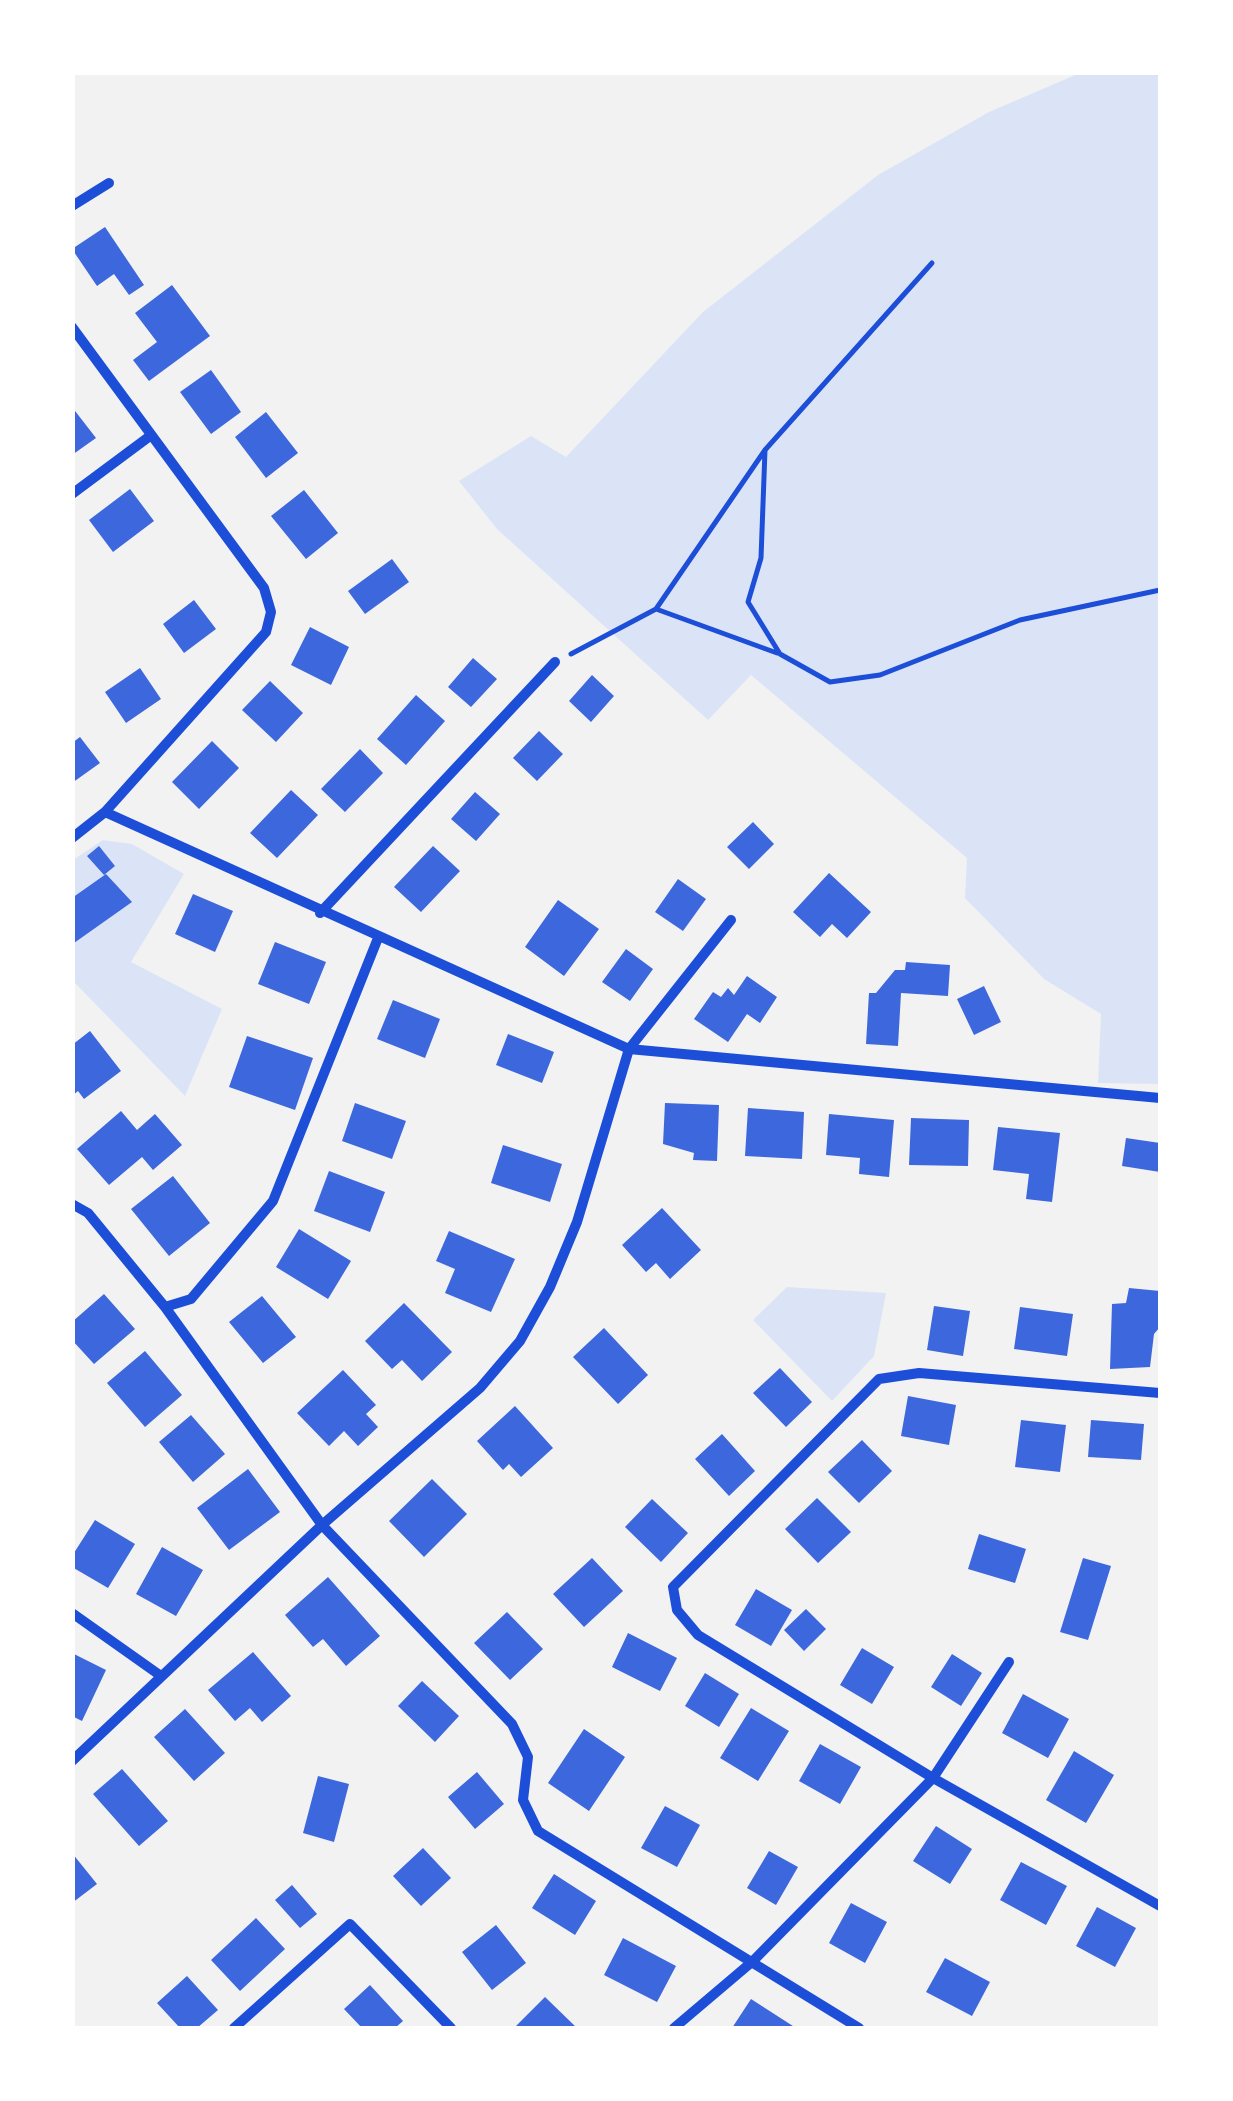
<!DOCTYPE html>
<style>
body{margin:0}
#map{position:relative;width:1233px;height:2101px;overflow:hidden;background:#f2f2f2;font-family:"Varela Round",sans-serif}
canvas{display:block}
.frame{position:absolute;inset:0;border:75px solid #fff;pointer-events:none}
</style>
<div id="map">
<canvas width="1233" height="2101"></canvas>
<div class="frame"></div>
</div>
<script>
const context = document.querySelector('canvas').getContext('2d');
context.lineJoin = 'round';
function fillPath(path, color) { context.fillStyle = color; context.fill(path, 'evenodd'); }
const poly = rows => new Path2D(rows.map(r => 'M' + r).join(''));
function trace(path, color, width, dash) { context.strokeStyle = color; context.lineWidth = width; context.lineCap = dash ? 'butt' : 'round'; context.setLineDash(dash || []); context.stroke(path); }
fillPath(poly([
 [1080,73,1160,73,1160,1084,1098,1083,1101,1014,1044,979,965,898,967,858,751,675,708,720,497,529,459,481,531,436,566,457,703,312,878,175,989,112],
 [103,840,132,844,184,874,131,962,222,1009,185,1096,73,981,72,941,131,902,73,898,73,860],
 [787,1287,886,1293,874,1356,832,1401,753,1320]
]), '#dbe4f7');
fillPath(poly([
 [105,227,144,285,129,295,114,274,97,286,72,249],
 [172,285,210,336,149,381,133,360,157,342,135,313],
 [211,370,241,412,211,434,180,392],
 [72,407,96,438,72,455],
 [266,412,298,453,266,478,235,437],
 [130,489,154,521,113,552,89,520],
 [304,490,338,533,306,559,271,516],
 [392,559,409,582,365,614,348,591],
 [194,600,216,629,184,653,163,624],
 [310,627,349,647,331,685,291,665],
 [473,658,497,679,471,707,448,687],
 [140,668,161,699,126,723,105,692],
 [592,675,614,696,591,722,569,701],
 [270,681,303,713,276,742,242,710],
 [416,695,445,721,406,765,377,739],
 [539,731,563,754,537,781,513,758],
 [80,737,100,763,72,783,72,743],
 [212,741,239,768,199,809,172,782],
 [360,749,383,773,345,812,321,789],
 [291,790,318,815,277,858,250,833],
 [475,792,500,814,476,841,451,819],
 [753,822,774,844,749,869,727,847],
 [99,846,115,866,104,875,87,856],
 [433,846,460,871,421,912,394,887],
 [829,873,871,912,847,938,832,924,820,937,793,912],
 [106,874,132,902,74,943,72,898],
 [678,879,706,899,683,931,655,912],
 [193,894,233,911,215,952,175,934],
 [558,900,599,929,564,976,525,947],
 [275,942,326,962,309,1004,258,984],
 [626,949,653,969,630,1001,602,982],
 [906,962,950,965,948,996,901,993,898,1046,866,1044,869,993,876,993,895,970,905,970],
 [747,976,777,997,760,1023,747,1014,728,1042,694,1019,713,992,721,997,728,988,734,995],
 [984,986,1001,1022,974,1035,957,999],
 [393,1000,440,1019,425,1058,377,1039],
 [90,1031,121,1071,84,1099,78,1091,72,1096,72,1045],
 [508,1034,554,1052,542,1083,496,1065],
 [247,1036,313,1058,295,1110,229,1087],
 [355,1103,406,1121,392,1159,342,1141],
 [665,1103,719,1105,717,1161,693,1160,694,1153,663,1144],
 [748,1108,804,1112,802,1159,745,1156],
 [121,1111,137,1130,155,1114,182,1145,153,1170,142,1157,109,1185,77,1149],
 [829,1114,894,1120,889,1177,859,1174,860,1158,826,1155],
 [911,1118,969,1120,968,1166,909,1165],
 [998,1127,1060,1133,1052,1202,1026,1199,1029,1174,993,1170],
 [1126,1138,1160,1143,1160,1172,1122,1166],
 [503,1145,562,1164,550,1202,491,1183],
 [329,1171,385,1192,370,1232,314,1211],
 [173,1176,210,1223,169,1256,131,1209],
 [662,1208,701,1250,670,1279,656,1263,646,1272,622,1245],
 [299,1229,351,1261,328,1299,276,1267],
 [449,1231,515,1259,491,1312,445,1293,455,1269,436,1261],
 [1129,1288,1160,1291,1160,1327,1154,1334,1150,1367,1110,1369,1112,1304,1126,1303],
 [104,1294,135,1329,94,1364,72,1340,72,1322],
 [262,1296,296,1337,263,1363,229,1322],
 [404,1303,452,1352,422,1381,402,1360,392,1369,365,1341],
 [934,1306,970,1311,963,1356,927,1350],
 [1020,1307,1073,1314,1067,1356,1014,1349],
 [604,1328,648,1375,618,1404,573,1357],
 [145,1351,182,1395,145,1427,107,1383],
 [780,1368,812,1402,786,1427,753,1393],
 [343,1370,376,1405,366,1414,378,1427,358,1446,344,1431,329,1446,297,1413],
 [908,1396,956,1405,949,1445,901,1436],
 [515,1406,553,1448,521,1477,509,1464,503,1470,477,1441],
 [191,1415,225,1454,193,1482,159,1442],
 [1021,1420,1066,1425,1060,1472,1015,1467],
 [1091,1420,1144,1424,1141,1460,1088,1457],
 [722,1434,755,1471,729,1496,695,1459],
 [862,1440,892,1471,859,1503,828,1472],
 [248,1469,280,1512,229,1550,197,1508],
 [432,1479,467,1514,424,1557,389,1521],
 [817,1498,851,1532,818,1563,785,1529],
 [652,1499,688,1533,661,1562,625,1527],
 [95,1520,135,1544,108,1588,72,1567,72,1556],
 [979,1534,1026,1549,1015,1583,968,1569],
 [162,1547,203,1570,176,1616,136,1594],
 [592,1558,623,1591,584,1627,553,1594],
 [1083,1558,1111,1566,1088,1640,1060,1632],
 [328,1577,380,1636,346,1666,323,1639,313,1647,285,1615],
 [756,1589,792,1610,771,1646,735,1625],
 [806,1609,826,1629,804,1651,784,1630],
 [507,1612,543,1649,510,1680,474,1643],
 [628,1633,677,1658,660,1691,612,1667],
 [862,1648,894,1667,872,1704,840,1685],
 [253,1652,291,1696,262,1722,250,1708,235,1721,208,1690],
 [72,1653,106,1670,82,1721,72,1716],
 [952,1654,982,1673,961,1706,931,1687],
 [705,1673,739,1694,719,1727,685,1706],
 [422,1681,459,1716,435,1742,398,1706],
 [1023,1694,1069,1719,1048,1758,1002,1733],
 [751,1708,789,1731,758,1781,720,1758],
 [185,1709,225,1753,194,1781,154,1737],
 [584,1729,625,1757,589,1811,548,1783],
 [820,1744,861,1767,840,1804,799,1781],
 [1074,1751,1114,1775,1086,1823,1046,1800],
 [122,1769,168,1821,139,1846,93,1794],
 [477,1772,504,1804,475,1829,448,1797],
 [318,1776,349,1784,334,1842,303,1833],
 [665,1806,700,1825,677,1867,641,1848],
 [936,1826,972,1849,950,1884,913,1861],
 [423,1848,451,1878,421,1906,393,1876],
 [769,1851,798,1867,776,1905,747,1888],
 [72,1853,97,1884,72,1903],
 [1021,1862,1067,1886,1046,1925,1000,1900],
 [554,1874,596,1901,575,1935,532,1908],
 [292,1885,317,1914,300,1928,275,1900],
 [851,1903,887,1922,865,1963,829,1943],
 [1097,1907,1136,1928,1115,1967,1076,1946],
 [256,1918,285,1949,240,1991,211,1960],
 [496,1925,526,1963,492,1990,462,1952],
 [623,1938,676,1966,657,2002,604,1975],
 [945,1958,990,1982,972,2016,926,1992],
 [187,1976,218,2010,197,2028,180,2028,157,2003],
 [370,1985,403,2021,395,2028,362,2028,344,2009],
 [545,1997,577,2028,514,2028],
 [751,1999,796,2028,732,2028]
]), '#3d67dc');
trace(poly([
 [765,450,761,558,748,602,780,654,830,682,880,675,1020,620,1160,590],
 [656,609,777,653],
 [571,654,656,609,765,450,932,263]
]), '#1d4ed8', 5);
trace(poly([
 [72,206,109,183],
 [72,327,264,588,271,612,266,632,105,812,72,838],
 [72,494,150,436],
 [320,913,555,662],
 [731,920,629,1049,1160,1098],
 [72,1204,88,1213,165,1307,322,1525,512,1724,528,1757,523,1800,538,1831,859,2028],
 [165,1307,191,1299,273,1201,378,938],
 [1160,1393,919,1373,879,1379,673,1587,677,1610,698,1635,933,1778,1160,1906],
 [72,1613,161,1676],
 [72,1761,322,1525,480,1388,520,1341,550,1287,577,1222,629,1049,105,812],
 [234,2028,350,1924,451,2028],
 [674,2028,753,1961,933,1778,1009,1662]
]), '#1d4ed8', 10);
</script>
